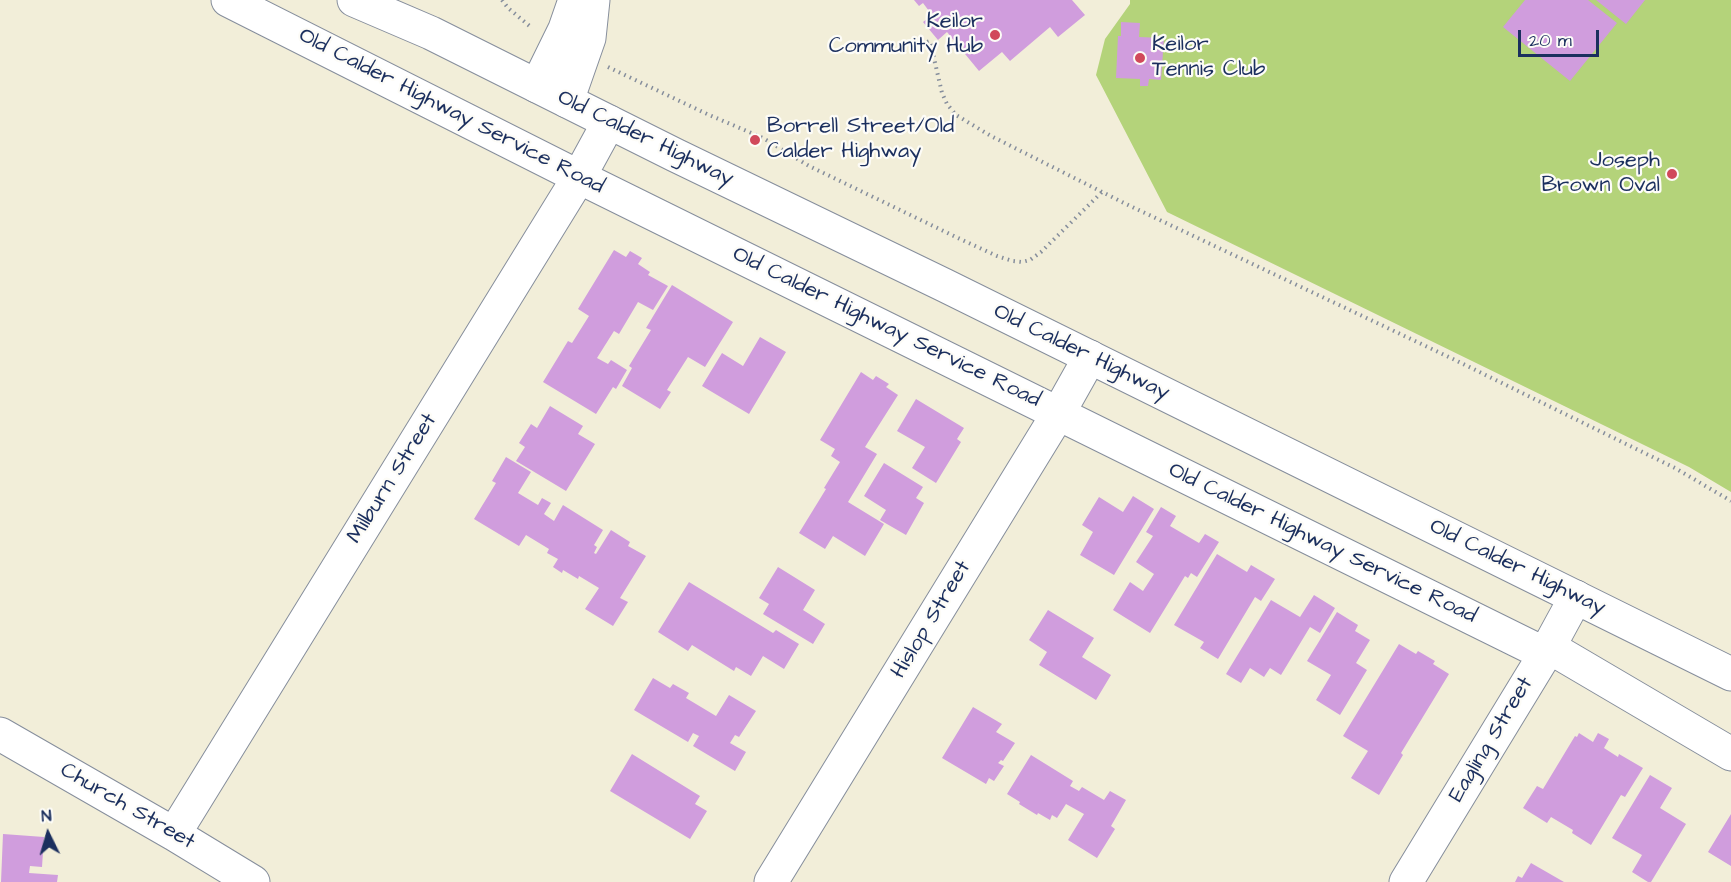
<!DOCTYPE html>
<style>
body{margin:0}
#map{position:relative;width:1731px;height:882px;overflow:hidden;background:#f2eed9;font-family:"Architects Daughter",sans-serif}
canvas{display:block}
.north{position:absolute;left:18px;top:804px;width:60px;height:60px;-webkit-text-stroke:4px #fdfcf7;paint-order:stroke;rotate:355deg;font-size:16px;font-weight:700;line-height:24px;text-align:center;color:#1b2f5e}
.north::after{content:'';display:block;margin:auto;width:21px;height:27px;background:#1b2f5e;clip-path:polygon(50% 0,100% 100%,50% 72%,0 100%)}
.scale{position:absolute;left:1518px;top:30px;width:81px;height:27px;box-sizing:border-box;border:3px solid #1b2f5e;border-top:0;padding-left:8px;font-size:18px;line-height:21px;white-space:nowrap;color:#1b2f5e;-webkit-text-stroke:4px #fdfcf7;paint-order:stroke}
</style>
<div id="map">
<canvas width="1731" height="882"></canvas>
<div class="north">N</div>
<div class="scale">20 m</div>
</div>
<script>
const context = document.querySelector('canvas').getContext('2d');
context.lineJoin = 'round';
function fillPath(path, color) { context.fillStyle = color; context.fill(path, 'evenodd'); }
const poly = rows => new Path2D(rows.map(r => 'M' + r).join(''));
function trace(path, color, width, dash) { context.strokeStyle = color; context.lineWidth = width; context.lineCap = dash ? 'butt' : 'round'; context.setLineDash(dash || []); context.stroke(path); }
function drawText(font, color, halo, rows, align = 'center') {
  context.font = font + ' "Architects Daughter",sans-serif'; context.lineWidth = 4.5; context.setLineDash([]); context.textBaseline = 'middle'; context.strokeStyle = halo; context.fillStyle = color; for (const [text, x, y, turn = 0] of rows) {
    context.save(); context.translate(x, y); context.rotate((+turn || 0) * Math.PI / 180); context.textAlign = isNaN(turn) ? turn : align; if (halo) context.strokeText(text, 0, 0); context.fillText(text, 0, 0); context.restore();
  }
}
fillPath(poly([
 [1130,0,1731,0,1731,492,1689,467,1167,212,1096,75,1105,39,1130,4]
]), '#b4d37a');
fillPath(poly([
 [914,0,1072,0,1085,15,1058,37,1050,27,1010,61,1002,52,979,71,947,32,938,40,923,22,932,15,923,3,919,6],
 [1525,0,1588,0,1617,23,1570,81,1503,27],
 [1596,0,1645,0,1626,24],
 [1121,22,1140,23,1139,37,1164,38,1161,80,1149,79,1148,86,1140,86,1140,79,1116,78,1118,36,1121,36],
 [614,250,626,257,630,251,642,258,638,264,650,272,648,275,668,286,653,310,638,302,619,334,614,331,597,358,608,364,611,360,627,370,616,389,613,387,596,414,543,382,568,341,572,343,589,316,578,309],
 [672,285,733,322,705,367,688,357,667,390,671,392,660,409,622,386,632,368,629,366,651,330,646,328],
 [760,337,786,352,749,414,702,386,722,353,743,366],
 [861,372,873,380,876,376,889,384,886,387,898,395,865,447,877,454,848,502,884,524,865,556,833,536,825,549,799,533,826,489,824,488,840,462,831,456,835,449,820,440],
 [916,399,964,428,957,439,961,442,936,483,912,468,925,447,897,431],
 [550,406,583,426,578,434,595,444,566,491,516,461,525,447,519,443,531,424,537,428],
 [506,457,531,472,518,493,538,505,542,498,551,503,544,514,554,521,563,505,603,530,594,545,597,547,594,553,596,554,611,530,630,542,628,546,646,556,620,598,628,602,613,626,585,609,599,588,579,576,578,579,563,570,562,573,553,567,558,559,547,553,549,549,526,535,519,546,474,519,496,483,492,481],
 [884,463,923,487,916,498,924,503,906,535,880,520,886,510,864,496],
 [1133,496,1154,509,1114,575,1080,555,1093,532,1082,525,1099,497,1123,512],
 [1161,507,1176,516,1170,526,1199,543,1205,534,1219,542,1197,577,1191,573,1188,578,1185,576,1150,633,1113,610,1130,582,1143,591,1154,574,1136,562,1153,536,1146,532],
 [1217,554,1247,572,1251,565,1275,579,1261,601,1255,597,1218,659,1200,648,1204,642,1174,625],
 [778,567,815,590,803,610,825,624,813,644,763,614,769,604,759,598],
 [689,582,773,633,776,630,799,644,784,669,763,656,751,676,736,667,734,671,692,645,688,651,658,632],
 [1314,595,1335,608,1320,633,1310,627,1281,675,1270,668,1264,677,1250,668,1241,683,1226,674,1271,600,1300,617],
 [1048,610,1094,638,1082,657,1111,675,1096,700,1039,665,1047,652,1029,640],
 [1337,612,1358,625,1355,631,1370,640,1356,663,1367,670,1340,715,1316,700,1331,675,1307,661],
 [1399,644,1416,654,1418,651,1435,661,1433,664,1449,674,1401,753,1403,755,1379,795,1351,778,1368,751,1343,736],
 [653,678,670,688,673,684,689,693,686,698,716,716,729,695,756,711,739,737,735,735,730,743,746,752,735,771,693,746,699,736,693,733,688,742,634,710],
 [973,707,1002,724,996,732,1015,743,1003,761,1001,760,998,763,1004,766,994,781,989,778,986,784,942,758],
 [1579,733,1593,742,1598,733,1609,739,1604,748,1618,757,1619,754,1643,768,1625,797,1621,795,1591,845,1572,833,1573,830,1551,817,1547,823,1523,808,1537,786,1543,789,1575,736,1577,737],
 [632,754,700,796,695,804,707,811,690,839,610,791],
 [1031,755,1073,781,1070,786,1079,791,1082,787,1104,800,1110,791,1126,800,1111,826,1115,829,1097,858,1068,840,1084,814,1066,804,1057,818,1052,815,1050,820,1038,813,1037,815,1019,804,1020,802,1007,794],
 [1650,775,1672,788,1660,808,1686,824,1651,882,1648,882,1632,872,1642,855,1612,838],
 [1731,814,1731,866,1708,852],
 [3,834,44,837,42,867,30,866,29,873,58,875,57,882,1,882],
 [1531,863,1564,882,1515,882,1518,876,1522,878]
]), '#d09ddd');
const minor = poly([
 [228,0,579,177,1545,654],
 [537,86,565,29,575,0],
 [567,101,589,38,593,0],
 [1549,647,1731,754],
 [0,734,174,834,253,882],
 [174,834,579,177,609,122],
 [771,882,1058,414,1090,357],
 [1406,882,1545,654,1576,597]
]);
const major = poly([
 [354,0,431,33,675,155,944,285,1731,674]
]);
trace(minor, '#868e9c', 35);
trace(major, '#868e9c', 35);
trace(poly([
 [502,0,508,8,532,28],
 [899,52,930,41,942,93,947,104,956,115,991,136,1126,204,1453,359,1675,468,1731,501],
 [608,67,707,114,763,138,809,166,958,238,997,256,1013,261,1022,262,1030,260,1041,252,1102,192]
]), '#868e9c', 4, [1.5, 4.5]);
trace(minor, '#fff', 33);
trace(major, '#fff', 33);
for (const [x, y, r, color] of [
 [995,35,6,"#d1495b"],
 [1140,58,6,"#d1495b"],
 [755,140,6,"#d1495b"],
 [1672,174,6,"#d1495b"]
]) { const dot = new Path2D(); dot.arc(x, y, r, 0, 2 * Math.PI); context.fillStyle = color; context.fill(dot); trace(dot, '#fdfcf7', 2); }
drawText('22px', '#1b2f5e', '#fdfcf7', [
 ["Keilor",983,22],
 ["Community Hub",983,47],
 ["Keilor",1152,45,"left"],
 ["Tennis Club",1152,70,"left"],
 ["Borrell Street/Old",767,127,"left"],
 ["Calder Highway",767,152,"left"],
 ["Joseph",1660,161],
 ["Brown Oval",1660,186]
], 'right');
drawText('22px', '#1b2f5e', '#fdfcf7', [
 ["Old Calder Highway Service Road",451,112,27],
 ["Old Calder Highway",645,139,26],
 ["Old Calder Highway Service Road",886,328,26],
 ["Old Calder Highway",1081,353,26],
 ["Milburn Street",393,479,-58],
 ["Old Calder Highway Service Road",1322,544,26],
 ["Old Calder Highway",1517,568,26],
 ["Hislop Street",932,620,-59],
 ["Eagling Street",1492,740,-59],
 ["Church Street",127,807,30]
]);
</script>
